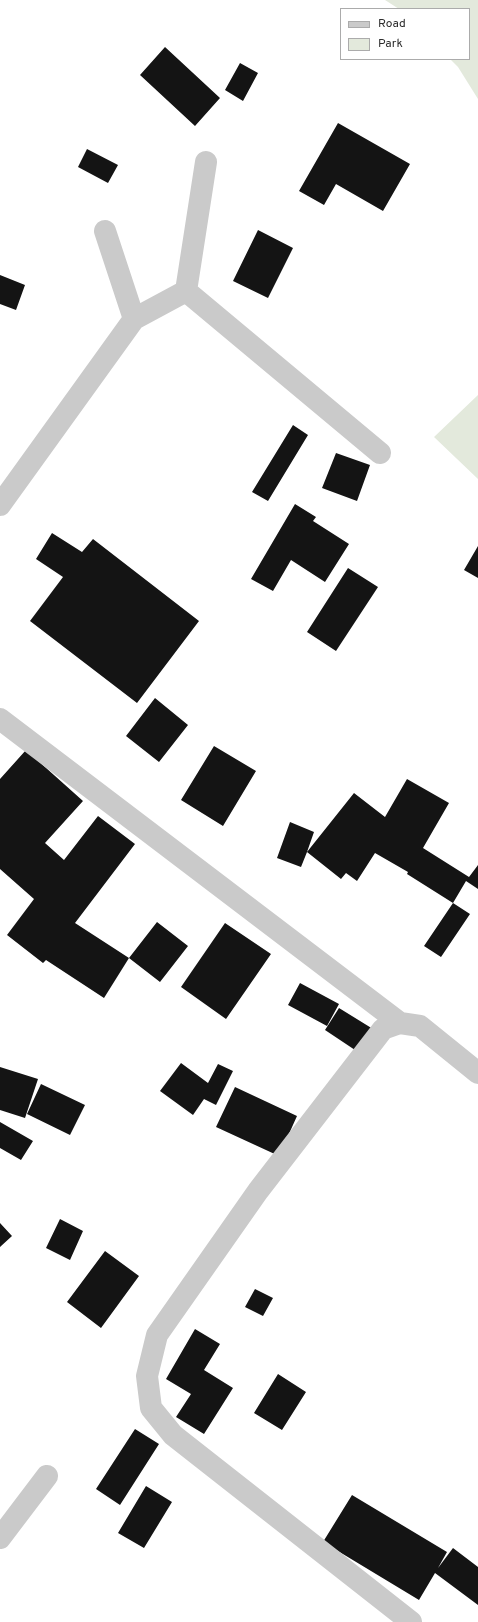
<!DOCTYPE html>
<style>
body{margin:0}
#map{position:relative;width:478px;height:1622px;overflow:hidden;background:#fff;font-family:Overpass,sans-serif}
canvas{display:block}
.legend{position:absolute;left:340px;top:8px;width:130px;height:52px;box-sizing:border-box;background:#fff;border:1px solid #ababab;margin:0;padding:5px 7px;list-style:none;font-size:12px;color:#2d2d2d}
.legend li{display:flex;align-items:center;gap:8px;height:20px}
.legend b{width:20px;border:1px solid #ababab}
</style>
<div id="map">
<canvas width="478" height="1622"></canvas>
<ul class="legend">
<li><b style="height:5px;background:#cacaca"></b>Road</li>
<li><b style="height:11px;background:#e3e9dc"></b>Park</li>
</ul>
</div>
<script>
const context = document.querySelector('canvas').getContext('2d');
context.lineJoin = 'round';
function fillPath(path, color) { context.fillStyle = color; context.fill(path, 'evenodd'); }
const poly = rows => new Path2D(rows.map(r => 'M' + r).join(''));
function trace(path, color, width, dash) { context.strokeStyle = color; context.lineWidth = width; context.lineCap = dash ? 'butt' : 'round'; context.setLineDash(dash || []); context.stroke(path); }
fillPath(poly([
 [385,0,478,0,478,99,458,67,450,59,469,59,469,9,399,9],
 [478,395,478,479,434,437]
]), '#e3e9dc');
fillPath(poly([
 [165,47,220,98,195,126,140,75],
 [240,63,258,73,243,101,225,90],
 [338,123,410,164,383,211,336,184,324,205,299,191],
 [87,149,118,165,108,183,78,167],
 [258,230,293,248,268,298,233,281],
 [0,275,25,285,16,310,0,304],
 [293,425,308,435,268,501,252,492],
 [336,453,370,465,357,501,322,488],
 [295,504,316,517,313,521,349,544,325,582,291,560,273,591,251,579],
 [52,533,82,552,93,539,199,621,137,703,30,621,63,577,36,559],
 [478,546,478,578,464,570],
 [348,568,378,587,336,651,307,632],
 [155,698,188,725,159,762,126,736],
 [214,746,256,771,223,826,181,800],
 [26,750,83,801,45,843,64,860,98,816,135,844,75,923,129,958,104,998,46,960,43,963,7,935,34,899,0,869,0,779],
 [407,779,449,803,423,848,469,877,478,865,478,889,466,881,453,903,407,874,408,872,375,853,357,881,346,873,341,879,307,852,301,867,277,858,290,822,314,832,307,852,354,793,385,817],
 [453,903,470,914,441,957,424,946],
 [157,922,188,946,160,982,129,958],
 [225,923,271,954,226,1019,181,987],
 [300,983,339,1004,327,1026,288,1005],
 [339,1008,373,1029,358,1052,325,1030],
 [181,1063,208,1083,218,1064,233,1071,216,1105,204,1099,193,1115,160,1091],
 [0,1067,38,1079,25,1118,0,1110],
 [41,1084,85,1105,70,1135,27,1114],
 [235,1087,297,1116,279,1156,216,1127],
 [0,1122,33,1141,21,1160,0,1148],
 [60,1219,83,1231,70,1260,46,1248],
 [0,1223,12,1236,0,1247],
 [105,1251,139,1276,101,1328,67,1302],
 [255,1289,273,1298,263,1316,245,1307],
 [195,1329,220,1344,204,1370,233,1388,204,1434,176,1417,191,1394,166,1379],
 [278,1374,306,1392,282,1430,254,1413],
 [135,1429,159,1444,120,1505,96,1489],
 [146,1486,172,1502,144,1548,118,1533],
 [352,1495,447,1552,438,1568,453,1548,478,1567,478,1605,435,1573,419,1600,323,1542]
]), '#141414');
trace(poly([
 [105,231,134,319],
 [186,291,380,453],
 [0,505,134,319,186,291,206,162],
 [0,719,400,1023,420,1026,478,1073],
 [400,1023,383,1029,258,1191,157,1335,147,1376,151,1408,173,1435,411,1622],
 [0,1538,47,1476]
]), '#cacaca', 22);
</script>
